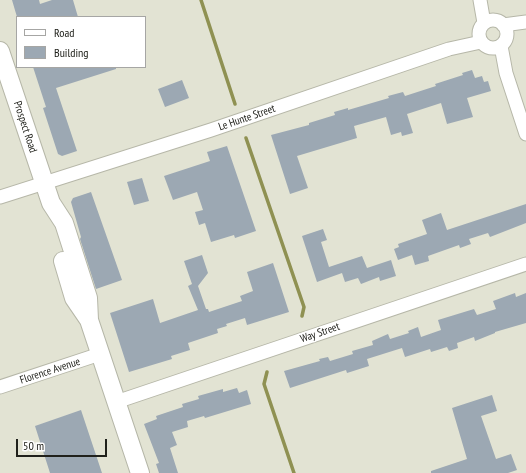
<!DOCTYPE html>
<style>
body{margin:0}
#map{position:relative;width:526px;height:473px;overflow:hidden;background:#e2e3d3;font-family:"PT Sans Narrow",sans-serif}
canvas{display:block}
.legend{position:absolute;left:16px;top:16px;width:130px;height:52px;box-sizing:border-box;background:#fff;border:1px solid #a6a6a4;margin:0;padding:5px 7px;list-style:none;font-size:12px;color:#20211b}
.legend li{display:flex;align-items:center;gap:8px;height:20px}
.legend b{width:20px;border:1px solid #a6a6a4}
.scale{position:absolute;left:16px;top:439px;width:91px;height:18px;box-sizing:border-box;border:2px solid #20211b;border-top:0;padding-left:5px;font-size:12px;line-height:14px;white-space:nowrap;color:#20211b;-webkit-text-stroke:3px #fff;paint-order:stroke}
</style>
<div id="map">
<canvas width="526" height="473"></canvas>
<ul class="legend">
<li><b style="height:5px;background:#fff"></b>Road</li>
<li><b style="height:11px;background:#9ca8b3"></b>Building</li>
</ul>
<div class="scale">50 m</div>
</div>
<script>
const context = document.querySelector('canvas').getContext('2d');
context.lineJoin = 'round';
const poly = rows => new Path2D(rows.map(r => 'M' + r).join(''));
function trace(path, color, width, dash) { context.strokeStyle = color; context.lineWidth = width; context.lineCap = dash ? 'butt' : 'round'; context.setLineDash(dash || []); context.stroke(path); }
function fillPath(path, color) { context.fillStyle = color; context.fill(path, 'evenodd'); }
function drawText(font, color, halo, rows, align = 'center') {
  context.font = font + ' "PT Sans Narrow",sans-serif'; context.lineWidth = 3; context.setLineDash([]); context.textBaseline = 'middle'; context.strokeStyle = halo; context.fillStyle = color; for (const [text, x, y, turn = 0] of rows) {
    context.save(); context.translate(x, y); context.rotate((+turn || 0) * Math.PI / 180); context.textAlign = isNaN(turn) ? turn : align; if (halo) context.strokeText(text, 0, 0); context.fillText(text, 0, 0); context.restore();
  }
}
trace(poly([
 [201,0,235,104],
 [246,138,304,307,302,316],
 [267,372,264,384,294,473]
]), '#8f9152', 3.5);
fillPath(poly([
 [12,0,39,0,40,4,52,0,73,0,78,17,17,17],
 [33,67,116,67,116,69,56,88,77,151,62,156,58,154,43,108,46,107],
 [472,70,475,78,482,76,484,82,488,81,491,91,467,98,473,117,447,124,441,103,407,114,413,133,402,136,401,132,391,135,386,117,354,126,357,138,297,156,308,188,290,194,271,135,309,125,309,123,335,115,334,112,348,108,348,110,389,98,388,96,403,92,405,96,436,86,435,84,463,75,462,73],
 [182,80,189,98,165,107,158,89],
 [227,146,256,231,235,238,234,235,211,242,205,223,199,225,195,212,203,210,197,192,173,200,164,176,210,161,207,152],
 [142,178,149,201,134,205,127,182],
 [91,192,122,280,96,289,80,239,81,237,71,202,73,198],
 [526,204,526,223,490,237,488,233,469,239,471,244,460,248,459,245,428,256,429,261,415,265,412,255,398,260,394,249,399,247,398,244,427,234,422,220,441,213,447,230],
 [323,229,327,240,321,242,329,267,362,256,367,268,391,260,396,276,380,281,379,277,361,284,358,278,345,282,342,273,317,282,302,236],
 [202,255,208,273,198,286,206,309,208,309,209,312,242,301,240,296,253,291,247,272,273,263,289,312,247,325,245,318,226,324,227,326,217,329,218,333,188,343,190,350,171,356,172,359,129,372,110,313,153,299,160,323,198,310,188,286,192,284,184,261],
 [515,293,516,297,526,293,526,323,495,332,495,333,475,341,474,337,457,343,458,348,449,351,447,347,431,352,430,349,405,357,402,348,367,359,369,366,347,373,346,370,290,388,284,371,320,361,319,359,328,357,330,361,353,354,352,351,373,345,372,341,388,334,390,339,409,333,408,331,418,327,421,337,441,330,438,320,474,309,477,315,496,309,493,301],
 [237,388,239,393,247,390,251,404,205,418,204,416,187,421,188,427,172,432,177,445,170,448,178,473,159,473,156,464,159,463,144,424,157,419,156,416,183,407,182,404,199,399,198,396,223,389,223,392],
 [492,395,497,411,481,416,496,459,511,454,517,470,508,473,431,473,431,471,467,459,452,408],
 [81,410,102,473,50,473,35,426]
]), '#9ca8b3');
const street = poly([
 [480,0,484,23],
 '479 34a14 14 0 1 1 28 0a14 14 0 1 1-28 0Z',
 [503,25,526,22],
 [501,46,506,73,526,134],
 [0,197,211,130,449,49,481,42],
 [0,387,100,354],
 [116,402,526,264]
]);
const secondary = poly([
 [0,51,51,203,64,223,88,298,89,320,140,473],
 [63,261,74,298,89,320]
]);
trace(street, '#b6b7a8', 15);
trace(secondary, '#b6b7a8', 20);
trace(street, '#fff', 13);
trace(secondary, '#fff', 18);
drawText('11px', '#20211b', '#fff', [
 ["Le Hunte Street",247,118,-19],
 ["Prospect Road",25,127,72],
 ["Way Street",320,333,-19],
 ["Florence Avenue",50,371,-18]
]);
</script>
